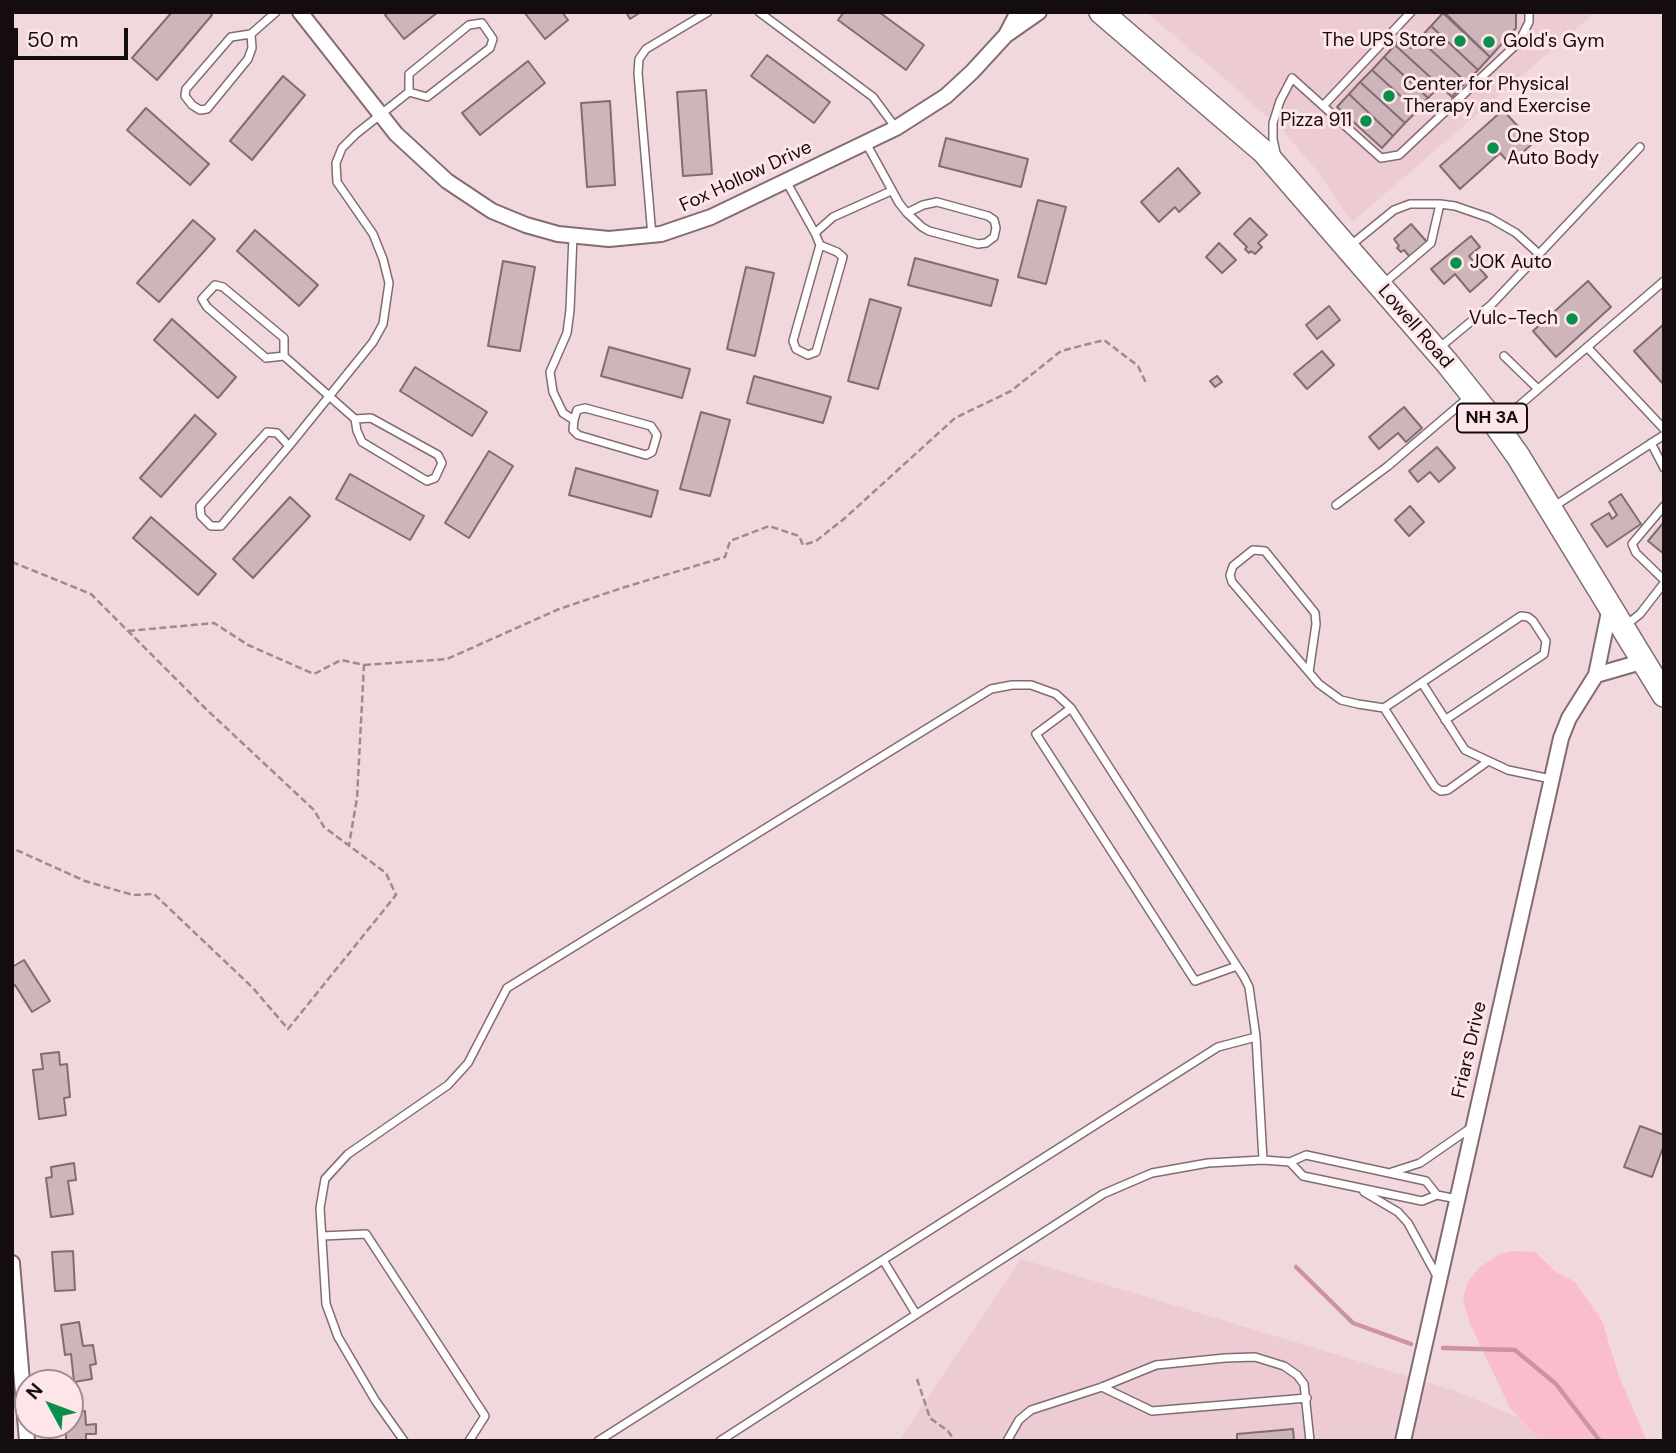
<!DOCTYPE html>
<style>
body{margin:0}
#map{position:relative;width:1676px;height:1453px;overflow:hidden;background:#f0d8dd;font-family:"DM Sans",sans-serif}
canvas{display:block}
.frame{position:absolute;inset:0;border:14px solid #140c0e;pointer-events:none}
.north{position:absolute;left:14px;top:1369px;width:70px;height:70px;box-sizing:border-box;background:#fee5ea;border:2px solid #a08e92;border-radius:50%;rotate:311deg;font-size:19px;font-weight:700;line-height:28px;text-align:center;color:#140c0e}
.north::after{content:'';display:block;margin:auto;width:24px;height:32px;background:#098f4c;clip-path:polygon(50% 0,100% 100%,50% 72%,0 100%)}
.scale{position:absolute;left:14px;top:28px;width:114px;height:32px;box-sizing:border-box;border:4px solid #140c0e;border-top:0;padding-left:9px;font-size:21px;line-height:24px;white-space:nowrap;color:#140c0e;-webkit-text-stroke:5px #fee5ea;paint-order:stroke}
</style>
<div id="map">
<canvas width="1676" height="1453"></canvas>
<div class="frame"></div>
<div class="north">N</div>
<div class="scale">50 m</div>
</div>
<script>
const context = document.querySelector('canvas').getContext('2d');
context.lineJoin = 'round';
function fillPath(path, color) { context.fillStyle = color; context.fill(path, 'evenodd'); }
const poly = rows => new Path2D(rows.map(r => 'M' + r).join(''));
function trace(path, color, width, dash) { context.strokeStyle = color; context.lineWidth = width; context.lineCap = dash ? 'butt' : 'round'; context.setLineDash(dash || []); context.stroke(path); }
function drawText(font, color, halo, rows, align = 'center') {
  context.font = font + ' "DM Sans",sans-serif'; context.lineWidth = 6; context.setLineDash([]); context.textBaseline = 'middle'; context.strokeStyle = halo; context.fillStyle = color; for (const [text, x, y, turn = 0] of rows) {
    context.save(); context.translate(x, y); context.rotate((+turn || 0) * Math.PI / 180); context.textAlign = isNaN(turn) ? turn : align; if (halo) context.strokeText(text, 0, 0); context.fillText(text, 0, 0); context.restore();
  }
}
fillPath(poly([
 [1146,12,1591,12,1591,16,1352,222,1319,173,1284,132,1224,78],
 [1021,1259,1456,1391,1573,1441,899,1441]
]), '#eccbd3');
fillPath(poly([
 [1515,1251,1535,1252,1556,1272,1575,1282,1602,1321,1620,1379,1647,1441,1542,1441,1510,1408,1470,1324,1463,1299,1467,1283,1479,1268,1500,1254]
]), '#f9bdcb');
trace(poly([
 [1296,1267,1353,1323,1411,1344],
 [1443,1348,1515,1350,1556,1384,1600,1441]
]), '#ce93a1', 4.5);
const building = poly([
 [172,12,209,12,212,15,157,80,132,58,172,12],
 [389,12,438,12,404,39,385,15,389,12],
 [524,12,562,12,568,20,545,39,524,12],
 [626,12,641,12,630,19,626,12],
 [844,12,879,12,924,45,906,70,838,20,844,12],
 [1444,12,1516,12,1516,28,1490,57,1444,12],
 [1443,13,1490,57,1478,70,1431,26,1443,13],
 [1431,26,1478,70,1466,82,1419,39,1431,26],
 [1401,38,1411,48,1419,39,1466,82,1452,97,1395,45,1401,38],
 [1395,45,1440,86,1428,98,1384,57,1395,45],
 [767,55,830,102,814,123,751,76,767,55],
 [1384,57,1428,98,1417,111,1372,70,1384,57],
 [528,61,545,83,480,135,462,113,528,61],
 [1372,70,1417,111,1405,123,1360,82,1372,70],
 [283,76,305,95,252,160,230,141,283,76],
 [1360,82,1405,123,1393,136,1349,94,1360,82],
 [706,90,712,174,683,176,677,92,706,90],
 [1349,94,1393,136,1382,148,1337,107,1349,94],
 [610,101,615,185,587,187,581,103,610,101],
 [146,108,209,164,190,185,127,130,146,108],
 [1503,110,1533,143,1510,164,1500,153,1460,189,1440,166,1503,110],
 [946,138,1028,159,1021,187,939,166,946,138],
 [1178,168,1200,193,1179,212,1175,207,1159,222,1141,202,1178,168],
 [1038,200,1066,207,1046,284,1018,277,1038,200],
 [1250,218,1267,235,1258,243,1262,247,1255,254,1251,251,1249,253,1245,249,1247,247,1234,234,1250,218],
 [193,220,215,239,159,302,137,283,193,220],
 [1411,224,1427,242,1410,257,1404,250,1401,252,1397,248,1399,246,1394,239,1411,224],
 [255,230,318,285,299,306,237,251,255,230],
 [1471,236,1480,247,1469,256,1487,277,1470,292,1455,274,1444,284,1431,269,1471,236],
 [1219,243,1236,260,1222,273,1206,257,1219,243],
 [915,258,998,280,991,306,908,285,915,258],
 [503,261,535,267,520,351,488,346,503,261],
 [746,267,774,273,755,356,727,349,746,267],
 [1588,281,1611,307,1556,357,1533,331,1588,281],
 [870,299,901,308,878,389,848,381,870,299],
 [1329,306,1340,320,1317,339,1306,325,1329,306],
 [172,319,236,377,218,398,154,340,172,319],
 [1664,324,1664,385,1634,351,1664,324],
 [609,347,690,369,682,398,601,376,609,347],
 [1322,351,1334,365,1307,389,1294,374,1322,351],
 [415,367,487,412,472,436,400,391,415,367],
 [754,376,831,397,823,423,747,403,754,376],
 [1217,376,1222,382,1215,387,1210,381,1217,376],
 [1404,407,1422,428,1406,442,1398,433,1379,449,1369,437,1404,407],
 [701,412,730,420,710,496,680,489,701,412],
 [195,415,216,434,161,497,140,478,195,415],
 [1437,447,1455,468,1439,482,1430,472,1418,482,1409,471,1437,447],
 [489,451,513,466,469,538,445,523,489,451],
 [576,468,658,491,651,517,569,495,576,468],
 [350,474,424,516,410,540,336,499,350,474],
 [1621,494,1641,524,1607,547,1591,524,1609,513,1612,519,1617,515,1609,502,1621,494],
 [290,497,310,516,253,578,233,559,290,497],
 [1410,506,1424,522,1409,536,1395,520,1410,506],
 [151,517,216,574,198,595,133,538,151,517],
 [1664,522,1664,554,1648,541,1664,522],
 [24,960,50,1001,32,1012,15,985,12,987,12,967,24,960],
 [59,1052,60,1065,67,1064,70,1097,64,1098,66,1115,39,1119,33,1070,43,1069,41,1054,59,1052],
 [1640,1126,1664,1135,1664,1145,1652,1177,1624,1167,1640,1126],
 [74,1163,76,1180,68,1181,73,1214,51,1217,46,1178,52,1177,51,1167,74,1163],
 [73,1251,75,1290,55,1291,52,1252,73,1251],
 [79,1322,83,1346,93,1345,96,1364,90,1365,92,1379,74,1382,71,1354,65,1355,61,1325,79,1322],
 [85,1411,86,1425,96,1424,96,1434,86,1434,86,1441,66,1441,66,1425,70,1425,70,1412,85,1411],
 [1293,1429,1294,1441,1237,1441,1237,1434,1293,1429]
]);
fillPath(building, '#cdb5ba');
trace(building, '#826c71', 2);
const lane = poly([
 [759,12,873,97,896,128],
 [251,34,252,48,248,59,207,109,200,110,192,105,185,96,186,89,231,37,251,34,276,12],
 [1323,106,1411,12],
 [866,143,899,203,907,213,922,227,929,231,978,244,986,243,994,237,996,228,994,220,988,216,937,202,923,205,907,213],
 [1276,153,1273,139,1273,123,1280,101,1292,78,1381,158,1399,155,1519,42,1529,22,1529,12],
 [786,181,815,233],
 [573,236,570,310,567,333,550,372,553,392,563,413,574,420,573,430,578,435,646,455,652,452,657,435,651,426,585,408,577,410,574,420],
 [652,236,638,73,639,59,646,49,708,12],
 [820,245,837,252,843,257,816,352,808,355,796,349,793,341,820,245,815,233,833,217,891,191],
 [1351,245,1394,210,1410,204,1440,204,1455,206,1490,218,1516,233,1539,254],
 [1383,284,1431,243,1440,204],
 [1587,347,1664,429],
 [1439,348,1492,304,1640,147],
 [284,356,266,358,207,307,202,299,215,285,223,287,284,338,284,356,355,419,357,431,362,442,427,481,435,478,442,463,438,455,371,418,355,419],
 [1504,356,1538,389],
 [1500,422,1664,281],
 [1651,443,1664,468],
 [289,446,221,526,211,526,201,516,200,506,267,432,277,433,289,446,373,342,383,324,389,283,383,259,373,234,337,182,336,163,342,148,356,134,409,92,427,97,490,48,493,39,482,23,469,25,409,74,409,92],
 [1336,505,1388,466,1469,397],
 [1664,506,1632,544,1636,553,1664,580],
 [1553,507,1664,435],
 [1625,626,1640,614,1664,583],
 [1309,672,1316,624,1315,613,1265,551,1253,550,1233,566,1230,575,1232,582,1319,684,1341,700,1358,704,1384,708,1521,616,1528,617,1533,621,1546,641,1544,654,1445,720],
 [1422,683,1465,750,1508,770,1551,779],
 [1071,708,1036,734,1195,981,1237,966],
 [1384,708,1435,787,1441,791,1448,790,1487,762],
 [1290,1162,1303,1176,1422,1201,1437,1195,1457,1199],
 [1392,1172,1420,1163,1472,1127],
 [1364,1192,1398,1212,1408,1223,1438,1278],
 [322,1236,366,1234,485,1416,469,1441],
 [883,1260,916,1314],
 [1102,1387,1152,1411,1307,1398],
 [404,1441,375,1400,338,1337,326,1304,320,1208,325,1179,348,1154,448,1085,468,1063,507,988,991,689,1012,685,1031,685,1056,694,1071,708,1244,977,1249,987,1256,1037,1263,1160],
 [598,1441,1218,1047,1256,1037],
 [720,1441,1103,1194,1152,1173,1208,1163,1263,1160,1290,1162,1306,1155,1426,1181,1437,1195],
 [1007,1441,1019,1420,1031,1410,1102,1387,1156,1365,1225,1358,1255,1357,1284,1366,1297,1375,1304,1384,1310,1441]
]);
const street = poly([
 [300,12,396,134,447,181,492,211,526,225,558,234,609,239,661,234,711,217,896,128,946,96,972,72,1006,35,1039,12],
 [1006,35,1018,12],
 [1596,675,1641,662],
 [12,1263,27,1441],
 [1403,1441,1561,738,1569,718,1596,675,1610,607]
]);
const primary = poly([
 [1101,12,1264,152,1448,364,1491,418,1518,456,1664,695]
]);
trace(lane, '#826c71', 10);
trace(street, '#826c71', 18);
trace(primary, '#826c71', 26);
trace(poly([
 [12,562,91,594,206,709,314,810,324,827,386,873,396,895,288,1029,253,988,154,894,133,895,85,881,12,848],
 [128,631,214,623,248,645,314,674,341,660,364,665,357,798,349,845],
 [364,665,447,659,559,609,625,587,725,557,730,541,769,526,799,536,803,545,816,541,845,518,955,418,1011,391,1061,351,1104,340,1138,366,1146,383],
 [917,1379,930,1418,948,1431,955,1441]
]), '#9d8b8f', 2.5, [7, 3.5]);
trace(lane, '#fff', 7);
trace(street, '#fff', 14);
trace(primary, '#fff', 23);
for (const [x, y, r, color] of [
 [1460,41,7,"#098f4c"],
 [1489,42,7,"#098f4c"],
 [1389,96,7,"#098f4c"],
 [1366,121,7,"#098f4c"],
 [1493,148,7,"#098f4c"],
 [1456,263,7,"#098f4c"],
 [1572,319,7,"#098f4c"]
]) { const dot = new Path2D(); dot.arc(x, y, r, 0, 2 * Math.PI); context.fillStyle = color; context.fill(dot); trace(dot, '#fee5ea', 2.5); }
for (const [x, y, w] of [
 [1492,418,70]
]) { const box = new Path2D(); box.roundRect(x - w / 2, y - 14.5, w, 29, 5); context.fillStyle = '#fee5ea'; context.fill(box); trace(box, '#140c0e', 2); }
drawText('bold 18px', '#140c0e', null, [
 ["NH 3A",1492,418]
]);
drawText('19px', '#140c0e', '#fee5ea', [
 ["The UPS Store",1446,41,"right"],
 ["Gold's Gym",1503,42],
 ["Center for Physical",1403,85],
 ["Therapy and Exercise",1403,107],
 ["Pizza 911",1352,121,"right"],
 ["One Stop",1507,137],
 ["Auto Body",1507,159],
 ["JOK Auto",1470,263],
 ["Vulc-Tech",1558,319,"right"]
], 'left');
drawText('19px', '#140c0e', '#fee5ea', [
 ["Fox Hollow Drive",746,177,-25],
 ["Lowell Road",1415,327,49],
 ["Friars Drive",1470,1050,-77]
]);
</script>
